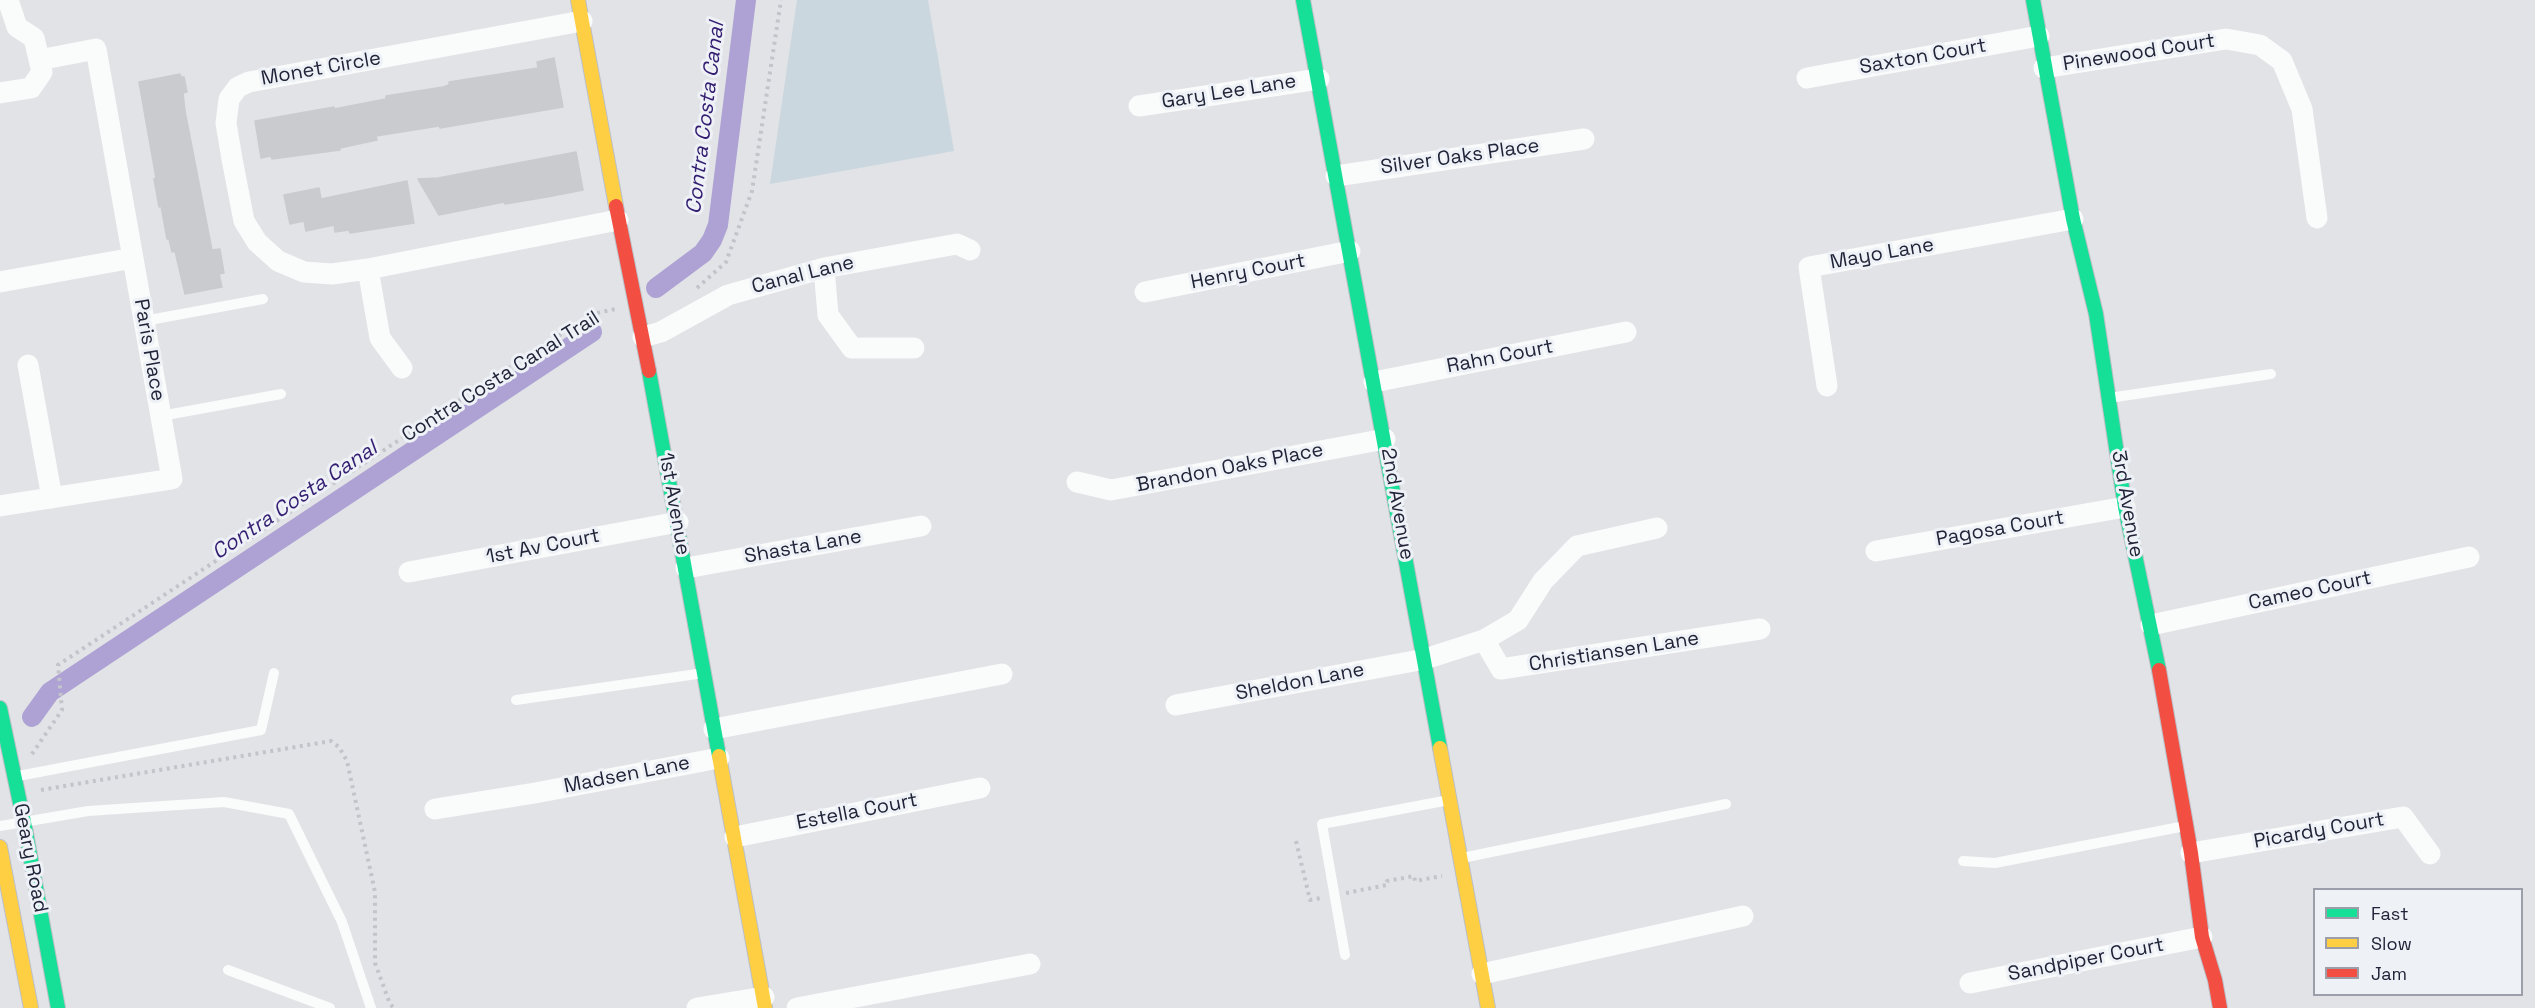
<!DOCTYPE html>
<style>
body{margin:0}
#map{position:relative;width:2535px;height:1008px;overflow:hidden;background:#e1e3e6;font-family:"Space Grotesk",sans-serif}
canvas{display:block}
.legend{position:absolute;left:2313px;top:888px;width:210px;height:108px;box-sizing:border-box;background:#eef1f6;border:2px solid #9c9faa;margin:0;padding:8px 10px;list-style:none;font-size:18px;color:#202438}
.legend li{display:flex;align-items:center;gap:12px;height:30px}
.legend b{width:30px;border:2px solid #9c9faa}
</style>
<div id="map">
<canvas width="2535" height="1008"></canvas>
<ul class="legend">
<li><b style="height:8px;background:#16e098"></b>Fast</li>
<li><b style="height:8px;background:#ffcf43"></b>Slow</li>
<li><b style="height:8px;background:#f24e42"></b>Jam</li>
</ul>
</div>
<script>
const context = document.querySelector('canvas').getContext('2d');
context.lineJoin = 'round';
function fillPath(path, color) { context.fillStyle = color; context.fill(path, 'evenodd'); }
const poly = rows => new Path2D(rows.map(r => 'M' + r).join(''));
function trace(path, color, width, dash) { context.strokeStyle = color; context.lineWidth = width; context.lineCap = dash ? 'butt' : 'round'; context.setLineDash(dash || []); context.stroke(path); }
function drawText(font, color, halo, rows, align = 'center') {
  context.font = font + ' "Space Grotesk",sans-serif'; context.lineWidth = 6; context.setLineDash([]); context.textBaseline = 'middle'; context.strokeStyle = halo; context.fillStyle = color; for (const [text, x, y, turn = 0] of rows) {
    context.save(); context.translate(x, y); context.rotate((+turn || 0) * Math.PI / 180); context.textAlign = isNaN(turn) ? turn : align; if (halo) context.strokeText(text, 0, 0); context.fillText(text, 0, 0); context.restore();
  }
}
fillPath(poly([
 [797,0,928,0,954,151,770,184]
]), '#cad7df');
trace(poly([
 [656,288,703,253,712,240,718,225,746,0],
 [32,717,50,692,592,332]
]), '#aea2d4', 20);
const building = poly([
 [554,58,563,107,440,128,439,126,376,136,377,140,340,148,340,150,272,159,271,156,261,158,255,121,334,107,334,109,386,99,386,96,443,87,449,85,449,82,538,68,537,62,554,58],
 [180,74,181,77,184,77,187,92,183,93,185,111,212,250,220,249,224,273,219,274,222,287,185,294,175,251,172,252,169,239,167,239,161,206,159,207,154,179,156,178,139,82,180,74],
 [576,152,583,190,547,197,505,204,504,202,439,215,418,179,438,178,576,152],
 [407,181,414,223,350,233,349,230,335,232,334,225,306,231,304,221,290,224,284,195,319,188,321,199,407,181]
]);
fillPath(building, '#c9cbcf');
trace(building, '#cacbcf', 1.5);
const fast = poly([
 [1303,0,1440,748],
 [2033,0,2073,219,2096,314,2125,507,2159,670],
 [649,371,719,756],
 [0,708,24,822,58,1008]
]);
const slow = poly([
 [578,0,616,206],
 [1440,748,1488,1008],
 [719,756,765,1008],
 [0,847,31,1008]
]);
const jam = poly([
 [616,206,649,371],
 [2159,670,2191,853,2202,937,2215,980,2220,1008]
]);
trace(fast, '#bcbfc6', 16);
trace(slow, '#bcbfc6', 16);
trace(jam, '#bcbfc6', 16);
trace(poly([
 [697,288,726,262,752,191,781,0],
 [32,754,62,710,58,665,516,363,593,314,615,309],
 [41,790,331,741,339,747,347,761,375,892,375,963,390,1004,394,1008],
 [1296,841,1310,900,1321,898],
 [1346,893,1387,885,1387,881,1414,876,1415,881,1442,876]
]), '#c3c4cb', 4, [3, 4.5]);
trace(poly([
 [144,321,263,299],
 [2109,398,2271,374],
 [161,416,281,394],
 [516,700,704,673],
 [18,776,261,730,274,673],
 [0,826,88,811,224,802,289,814,342,922,371,1008],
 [1462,858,1726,804],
 [1963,861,1995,863,2185,826],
 [1345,955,1322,824,1449,800],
 [228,970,330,1008]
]), '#fafbfb', 10);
trace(poly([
 [582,21,249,82,238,87,229,99,226,123,232,159,244,221,257,242,278,261,304,272,332,274,368,269,618,220],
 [2044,68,2226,39,2260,45,2282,61,2302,109,2317,218],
 [1807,78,2039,36],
 [0,93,31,88,42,72,34,38,17,27,8,0],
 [1139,106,1319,79],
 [1336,176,1584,139],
 [824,268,828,315,852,348,914,348],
 [368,269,380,338,402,368],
 [0,282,133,258],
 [1145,292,1350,251],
 [643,337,661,332,728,295,824,268,957,244,970,250],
 [28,365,52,498],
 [1374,382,1626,332],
 [1827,386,1809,267,2073,219],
 [1077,482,1111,490,1385,439],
 [0,506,172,479,96,49,39,60],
 [1876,551,2125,507],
 [686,568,921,526],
 [409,572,678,522],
 [2151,625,2469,557],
 [1484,640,1501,669,1760,629],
 [1176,705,1425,659,1484,640,1518,620,1543,581,1577,546,1657,528],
 [714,729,1002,674],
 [435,809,535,793,719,758],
 [735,837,980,788],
 [2191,853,2403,817,2430,854],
 [1482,974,1743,916],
 [1970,983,2202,937],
 [697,1008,764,997],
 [797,1008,1030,964]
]), '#fafbfb', 21);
trace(fast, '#16e098', 14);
trace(slow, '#ffcf43', 14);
trace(jam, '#f24e42', 14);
drawText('20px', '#202438', '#eef1f6', [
 ["Pinewood Court",2139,53,-9],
 ["Saxton Court",1923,57,-10],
 ["Monet Circle",321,69,-10],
 ["Gary Lee Lane",1229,92,-9],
 ["Silver Oaks Place",1460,157,-8],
 ["Mayo Lane",1882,254,-10],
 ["Henry Court",1248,272,-11],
 ["Canal Lane",803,275,-14],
 ["Paris Place",149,350,80],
 ["Rahn Court",1500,357,-11],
 ["Contra Costa Canal Trail",501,377,-32],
 ["Brandon Oaks Place",1230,468,-11],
 ["1st Avenue",674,504,80],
 ["2nd Avenue",1397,504,80],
 ["3rd Avenue",2127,504,80],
 ["Pagosa Court",2000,529,-10],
 ["1st Av Court",543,547,-11],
 ["Shasta Lane",803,547,-10],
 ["Cameo Court",2310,591,-12],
 ["Christiansen Lane",1614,652,-9],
 ["Sheldon Lane",1300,682,-11],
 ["Madsen Lane",627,775,-11],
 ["Estella Court",857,812,-11],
 ["Picardy Court",2319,831,-10],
 ["Geary Road",30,858,79],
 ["Sandpiper Court",2086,960,-11]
]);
drawText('italic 21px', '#331d71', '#eef1f6', [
 ["Contra Costa Canal",706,118,-83],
 ["Contra Costa Canal",295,501,-34]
]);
</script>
